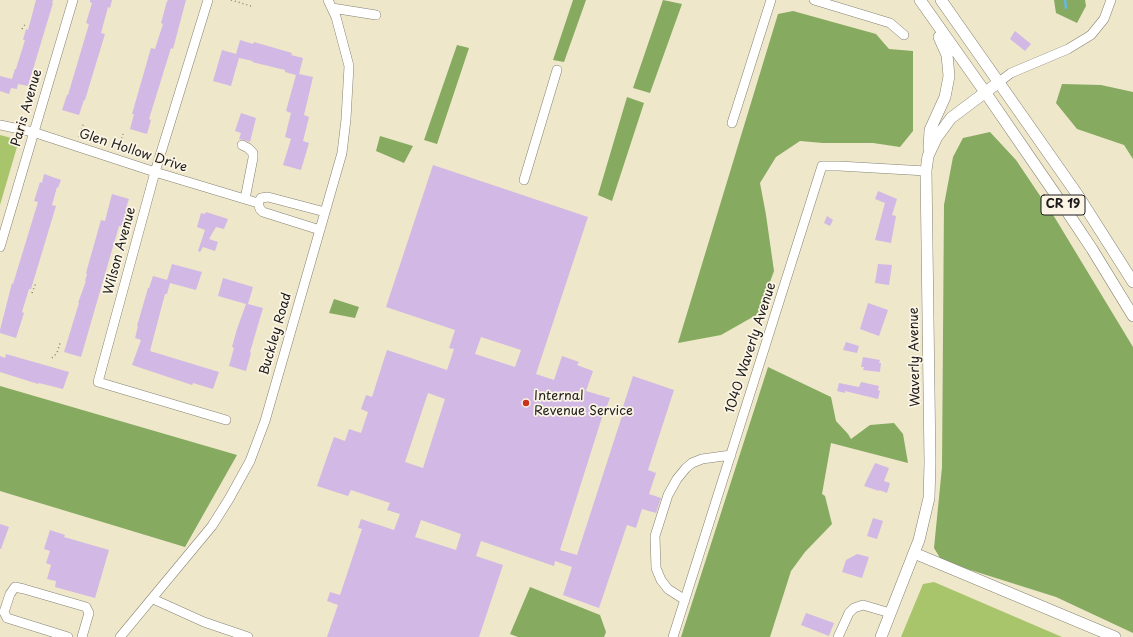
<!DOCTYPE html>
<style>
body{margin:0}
canvas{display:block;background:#eee7ca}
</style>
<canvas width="1133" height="637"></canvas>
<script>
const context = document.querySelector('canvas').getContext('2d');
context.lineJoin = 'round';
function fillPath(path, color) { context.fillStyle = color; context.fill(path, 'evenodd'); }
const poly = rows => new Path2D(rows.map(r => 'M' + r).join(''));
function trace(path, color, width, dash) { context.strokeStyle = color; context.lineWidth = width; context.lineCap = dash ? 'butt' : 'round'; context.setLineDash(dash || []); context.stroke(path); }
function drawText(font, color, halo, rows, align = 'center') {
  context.font = font + ' "Playpen Sans",sans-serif'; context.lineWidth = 3.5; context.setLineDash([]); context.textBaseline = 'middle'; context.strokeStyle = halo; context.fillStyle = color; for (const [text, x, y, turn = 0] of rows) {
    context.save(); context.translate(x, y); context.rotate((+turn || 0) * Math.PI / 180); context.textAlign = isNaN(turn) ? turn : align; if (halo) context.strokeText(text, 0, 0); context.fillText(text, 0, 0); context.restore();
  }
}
fillPath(poly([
 [0,135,19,140,0,205],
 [934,582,1062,637,901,637,923,584]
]), '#a9c56c');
fillPath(poly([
 [573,0,586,0,564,62,553,60],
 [663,0,682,4,650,93,633,88],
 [1054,0,1085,0,1086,6,1077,23,1056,13],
 [793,11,876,34,889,49,913,51,913,131,900,147,873,143,823,143,800,141,776,157,760,183,766,215,774,271,758,314,721,335,678,343,778,14],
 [457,45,469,48,437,144,424,140],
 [1062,84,1101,85,1133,92,1133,159,1124,145,1077,129,1056,103],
 [627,97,644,103,612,201,598,195],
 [990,132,1016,160,1055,218,1133,347,1133,633,1056,597,942,561,934,548,942,467,944,205,953,157,963,138],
 [380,136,413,146,404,163,376,151],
 [334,299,359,307,355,318,329,313],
 [768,367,831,397,836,421,848,434,851,439,870,425,894,423,903,434,908,463,831,443,822,494,825,496,832,524,805,552,791,571,770,637,681,637],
 [0,386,237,455,185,547,0,491],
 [530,587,600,615,606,632,604,637,518,637,510,634]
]), '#86aa60');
trace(poly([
 [1065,0,1066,8]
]), '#64b9e1', 2.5);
fillPath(poly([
 [36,0,53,0,52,3,53,3,28,86,18,84,17,89,11,88,9,94,0,91,0,76,12,79,15,69,16,69,25,40,23,40,26,29,28,30],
 [90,0,112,0,110,8,108,7,101,33,105,34,85,100,84,100,79,115,62,110,67,95,68,95,89,24,86,23,92,3,90,2],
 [169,0,186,0,173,49,171,48,149,119,151,120,147,134,130,129,134,114,132,114,151,48,155,49,163,24,161,23,167,1],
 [1015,31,1031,44,1025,51,1010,39],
 [240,40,253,44,254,42,292,53,291,55,303,58,299,74,313,77,304,115,309,117,303,141,309,143,301,170,283,165,291,139,285,137,291,113,286,111,296,75,285,72,285,70,252,62,253,61,239,58,231,86,213,81,222,50,236,54],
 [241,113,256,118,250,142,244,140,239,139,241,133,235,131],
 [433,165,588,217,536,374,554,380,562,356,579,362,577,365,593,371,586,391,610,398,605,411,604,411,560,550,577,555,622,416,620,416,633,376,674,390,648,470,656,473,649,494,661,498,656,513,642,509,636,528,627,525,599,608,563,595,572,567,555,561,554,566,481,541,476,556,503,565,479,637,327,637,338,605,327,601,330,592,340,595,362,529,358,528,361,519,394,530,400,514,387,510,390,503,351,490,348,496,317,486,334,437,345,441,349,429,361,433,368,412,361,409,366,395,372,397,387,350,447,370,454,349,449,348,455,330,386,307],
 [481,337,521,350,515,367,475,354],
 [428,393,445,399,423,468,405,462],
 [421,520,461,534,456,550,415,537],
 [44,174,61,180,58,188,57,187,52,205,56,206,31,289,29,289,22,312,24,313,16,338,0,333,0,330,12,283,13,284,38,202,34,201,40,182,42,183],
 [878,191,897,199,892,215,896,216,891,243,875,240,885,203,875,199],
 [112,194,129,199,126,208,128,208,123,227,119,226,81,357,64,352,79,303,78,303,86,281,85,281,87,274,86,273,101,220,105,221],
 [206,212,228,219,224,229,216,227,209,239,218,242,215,251,203,247,200,252,198,251,205,230,197,227,201,213,205,214],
 [827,216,833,220,830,226,824,223],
 [172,264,202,272,196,290,170,283,167,294,165,294,150,351,219,372,213,389,193,383,192,385,132,365,141,340,135,338,138,326,137,326,148,288,149,288,153,276,167,280],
 [878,264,892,265,889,285,875,283],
 [223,278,253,287,248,304,263,308,250,352,251,353,246,371,229,366,234,348,232,347,237,329,246,304,218,296],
 [868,303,888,310,879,336,860,329],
 [846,342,859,346,857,353,843,350],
 [6,354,69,372,63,389,39,383,38,384,0,372,0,356,5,358],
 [863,357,880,360,879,363,881,363,880,372,863,370,864,367,861,367],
 [861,382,879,386,878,390,880,391,878,399,845,391,845,393,837,391,839,383,859,387],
 [875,463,889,468,884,481,890,483,887,493,879,490,879,491,864,486],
 [873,518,883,521,877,539,867,536],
 [0,524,9,527,1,549,0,549],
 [50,530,65,535,64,537,109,550,95,598,55,587,56,581,47,579,51,565,46,563,50,551,44,549],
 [857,554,869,557,862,578,842,572,846,560],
 [806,613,834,623,829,636,801,625]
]), '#d2b8e4');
const minor = poly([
 [208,0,155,172,98,382,226,420],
 [814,0,890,23,904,35],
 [332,8,376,15],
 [999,82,1011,73,1068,49,1091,35,1104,19,1111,0],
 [732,123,771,0],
 [0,125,33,132,155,172,258,203],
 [242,145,248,148,253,153,253,158,245,199],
 [524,180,557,70],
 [320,230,263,212,260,209,258,203,261,198,268,197,325,212],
 [0,247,73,0],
 [153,599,204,622,248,637],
 [685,600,668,589,661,580,656,568,655,536,668,495,677,479,686,468,692,463,702,459,731,455],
 [68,637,7,618,4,612,10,594,15,587,24,589,86,607,89,613,82,637],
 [120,637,212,526,229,499,250,461,265,421,342,153,346,119,349,66,336,17,328,0],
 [673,637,822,166,839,166,926,171],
 [838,637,849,613,854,608,863,605,890,613]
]);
const major = poly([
 [920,0,985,92,1060,201,1092,249,1133,316],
 [941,0,1077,194,1133,282],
 [929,148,930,130,945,97,949,76,947,55,939,37],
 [914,553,1115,637],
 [881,637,919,540,929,498,930,463,926,171,928,156,937,137,951,118,999,82]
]);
trace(minor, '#858273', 10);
trace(major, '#858273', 12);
trace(poly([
 [231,0,251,6],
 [22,29,26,23],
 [79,137,84,122],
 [118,150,123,134],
 [32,293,36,283],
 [52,358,57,353,60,343]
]), '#858273', 1.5, [1, 3]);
trace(minor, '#fff', 9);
trace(major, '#fff', 11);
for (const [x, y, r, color] of [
 [526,403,4,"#c8321e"]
]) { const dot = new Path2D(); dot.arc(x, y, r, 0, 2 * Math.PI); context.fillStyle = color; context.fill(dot); trace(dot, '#fcf5e5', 1.5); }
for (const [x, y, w] of [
 [1063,205,44]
]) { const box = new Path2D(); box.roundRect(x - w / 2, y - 10, w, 20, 3); context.fillStyle = '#fcf5e5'; context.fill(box); trace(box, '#1c1c1c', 1); }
drawText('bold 12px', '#1c1c1c', null, [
 ["CR 19",1063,205]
]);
drawText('13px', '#1c1c1c', '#fcf5e5', [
 ["Paris Avenue",27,108,-74],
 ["Glen Hollow Drive",133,151,18],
 ["Wilson Avenue",120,251,-75],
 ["Buckley Road",276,334,-74],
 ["1040 Waverly Avenue",751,348,-72],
 ["Waverly Avenue",915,357,-91]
]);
drawText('13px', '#1c1c1c', '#fcf5e5', [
 ["Internal",534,396],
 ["Revenue Service",534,411]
], 'left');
</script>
